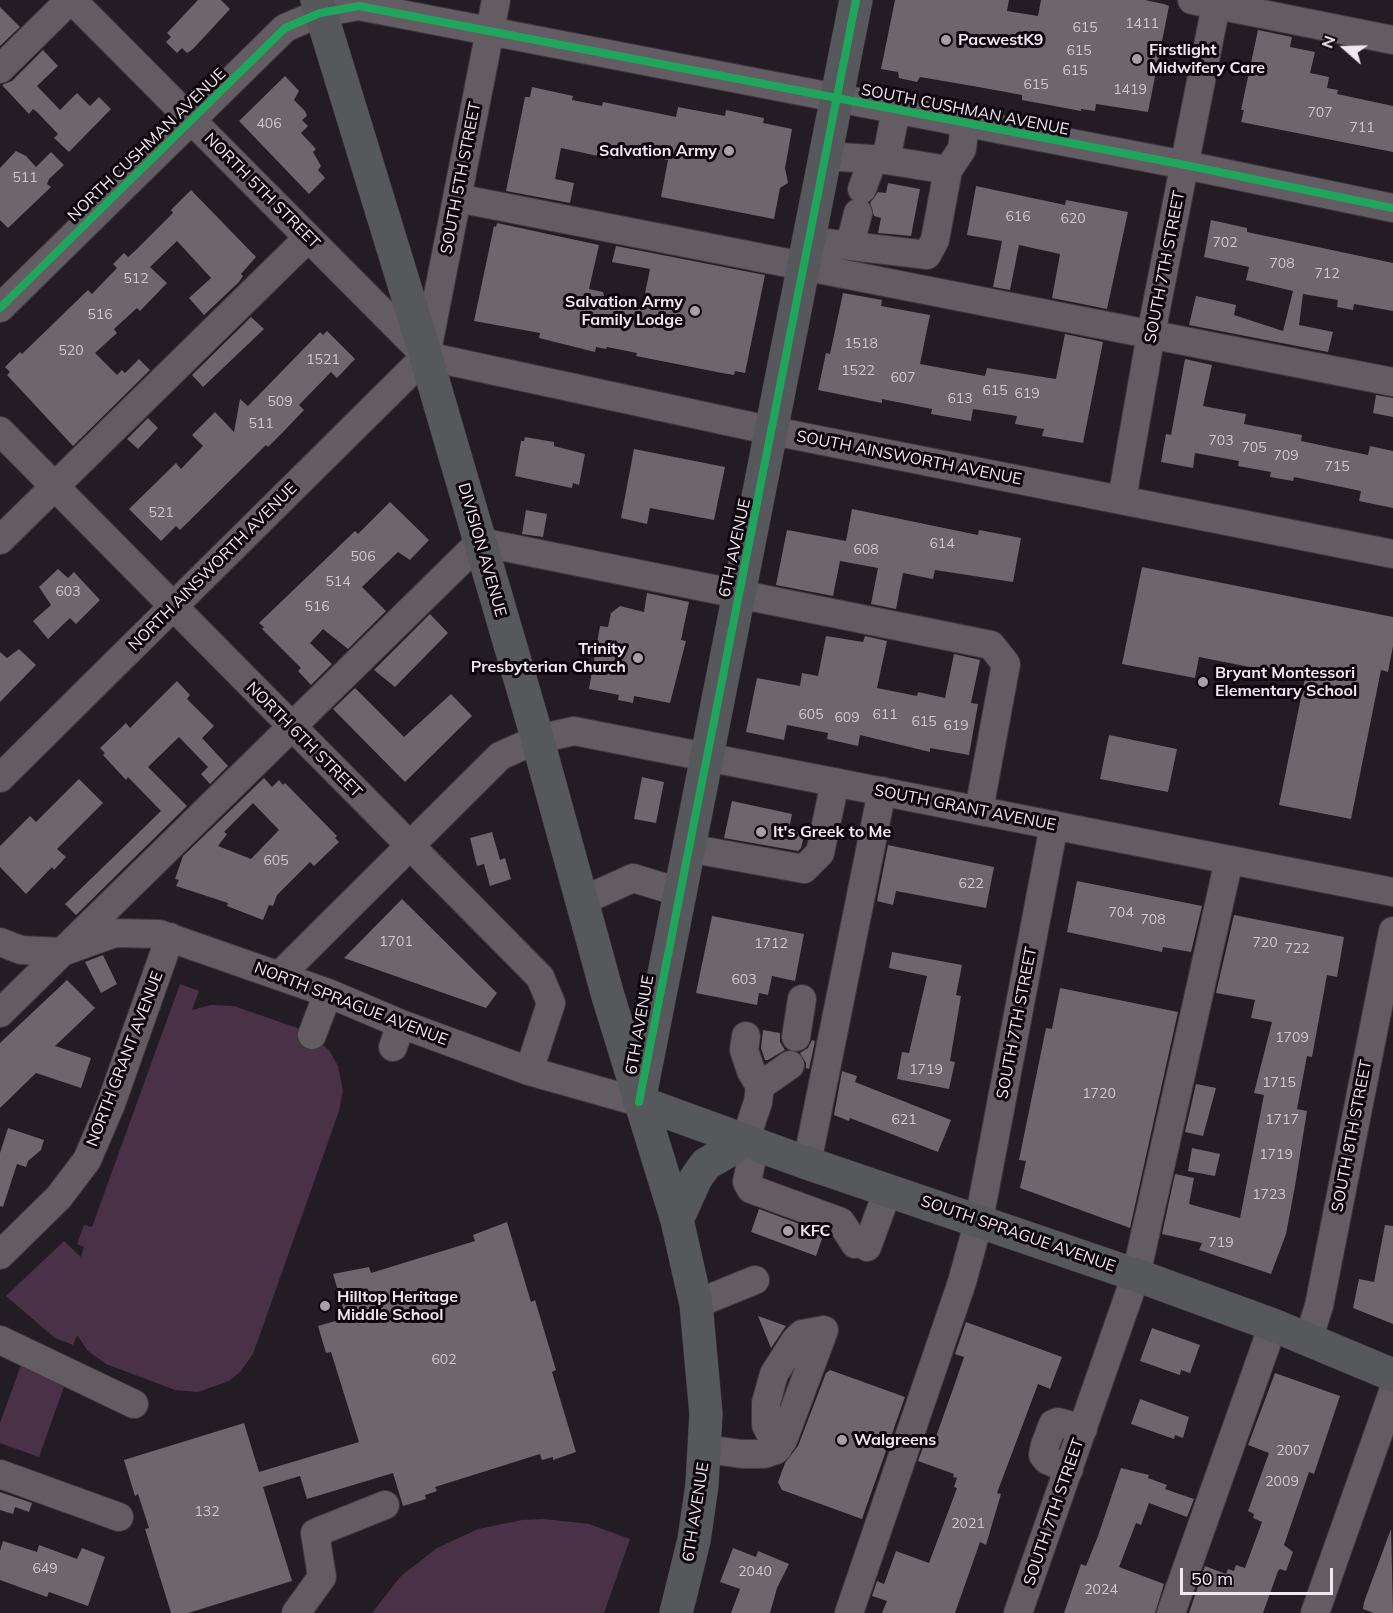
<!DOCTYPE html>
<style>
body{margin:0}
#map{position:relative;width:1393px;height:1613px;overflow:hidden;background:#241c24;font-family:Mulish,sans-serif}
canvas{display:block}
.north{position:absolute;left:1315px;top:18px;width:60px;height:60px;-webkit-text-stroke:4px #0d070d;paint-order:stroke;rotate:290deg;font-size:16px;font-weight:700;line-height:24px;text-align:center;color:#f1e6f1}
.north::after{content:'';display:block;margin:auto;width:21px;height:27px;background:#f1e6f1;clip-path:polygon(50% 0,100% 100%,50% 72%,0 100%)}
.scale{position:absolute;left:1180px;top:1568px;width:153px;height:27px;box-sizing:border-box;border:3px solid #f1e6f1;border-top:0;padding-left:8px;font-size:18px;line-height:21px;white-space:nowrap;color:#f1e6f1;-webkit-text-stroke:4px #0d070d;paint-order:stroke}
</style>
<div id="map">
<canvas width="1393" height="1613"></canvas>
<div class="north">N</div>
<div class="scale">50 m</div>
</div>
<script>
const context = document.querySelector('canvas').getContext('2d');
context.lineJoin = 'round';
function fillPath(path, color) { context.fillStyle = color; context.fill(path, 'evenodd'); }
const poly = rows => new Path2D(rows.map(r => 'M' + r).join(''));
function trace(path, color, width, dash) { context.strokeStyle = color; context.lineWidth = width; context.lineCap = dash ? 'butt' : 'round'; context.setLineDash(dash || []); context.stroke(path); }
function drawText(font, color, halo, rows, align = 'center') {
  context.font = font + ' Mulish,sans-serif'; context.lineWidth = 6; context.setLineDash([]); context.textBaseline = 'middle'; context.strokeStyle = halo; context.fillStyle = color; for (const [text, x, y, turn = 0] of rows) {
    context.save(); context.translate(x, y); context.rotate((+turn || 0) * Math.PI / 180); context.textAlign = isNaN(turn) ? turn : align; if (halo) context.strokeText(text, 0, 0); context.fillText(text, 0, 0); context.restore();
  }
}
fillPath(poly([
 [180,984,199,991,192,1010,211,1005,234,1006,303,1030,329,1050,338,1066,343,1091,339,1111,253,1354,241,1371,229,1381,198,1392,175,1390,106,1364,88,1351,77,1335,73,1345,55,1338,6,1296,64,1241,81,1257,84,1247,77,1244,84,1225,92,1227],
 [21,1365,66,1381,39,1457,0,1443,0,1423],
 [544,1519,589,1524,630,1539,604,1613,372,1613,401,1576,437,1548,478,1529,522,1520]
]), '#493248');
fillPath(poly([
 [198,0,221,0,230,9,193,49,187,53,182,48,177,53,166,42,171,37,167,33],
 [895,0,1009,0,1007,11,1038,16,1041,0,1145,0,1164,4,1169,6,1148,112,1096,104,1095,111,1081,109,1081,111,1022,100,1022,95,973,86,920,77,917,82,899,78,898,72,881,69],
 [0,7,20,27,0,46],
 [1258,30,1292,37,1290,47,1315,52,1310,73,1329,77,1327,88,1338,90,1337,94,1393,106,1393,152,1241,122,1244,110,1241,110],
 [43,50,58,66,37,86,60,110,77,93,90,106,99,97,111,109,69,152,54,138,58,134,37,112,33,109,29,114,2,85,12,81],
 [285,76,299,91,294,100,305,111,307,116,302,120,308,126,301,133,316,149,313,152,321,166,318,170,325,178,309,194,239,121],
 [532,87,573,96,572,100,602,106,603,102,676,117,678,107,725,116,726,110,764,118,763,123,792,129,785,168,788,183,780,188,774,219,661,197,668,160,614,149,612,159,561,148,555,179,574,183,570,203,506,191,525,97,530,97],
 [16,151,26,156,36,167,51,152,64,165,49,179,47,184,51,187,8,228,0,220,0,168],
 [888,183,920,189,911,236,878,233,881,218,874,216,870,203,878,192,886,193],
 [976,186,1065,205,1066,200,1128,212,1107,309,1052,298,1060,254,1019,245,1010,290,993,287,1002,241,967,235],
 [191,190,256,257,241,274,243,276,239,282,204,315,189,298,211,278,177,241,150,267,167,283,140,311,137,308,114,329,117,333,95,353,117,375,122,370,125,373,139,359,150,370,73,446,7,375,10,372,5,367,20,352,22,354,88,290,92,294,117,268,113,264,124,253,128,257,135,251,173,213,171,210],
 [1211,220,1247,228,1247,232,1393,263,1393,311,1354,304,1353,310,1337,307,1338,300,1303,294,1299,325,1333,332,1328,352,1189,325,1196,296,1236,305,1234,315,1283,331,1293,291,1246,280,1249,267,1204,257],
 [497,223,599,245,589,289,603,292,605,300,642,308,650,269,612,262,616,246,765,275,745,373,735,371,734,375,722,373,636,356,637,353,607,347,606,349,596,347,595,352,539,338,540,333,474,321,494,226,496,227],
 [843,293,882,300,881,306,930,315,920,364,985,376,987,368,1056,379,1065,334,1103,342,1083,443,1042,436,1044,429,1015,424,1017,416,973,409,971,421,931,414,932,409,882,399,882,403,818,390,826,353,830,354],
 [251,317,264,329,203,387,192,375],
 [327,331,355,359,337,378,331,372,299,405,304,410,284,431,268,447,266,445,180,530,176,526,161,541,129,509,176,463,181,469,203,446,192,435,215,412,234,432,240,399,248,406,320,332,323,335],
 [1185,359,1212,365,1203,406,1246,414,1244,424,1302,435,1301,441,1368,455,1370,446,1393,451,1393,508,1359,501,1361,491,1294,477,1293,481,1270,477,1271,472,1238,466,1239,461,1195,453,1193,468,1161,462,1166,434,1171,435],
 [1376,395,1393,398,1393,417,1373,413],
 [148,418,158,428,138,449,127,439],
 [525,437,554,442,554,446,585,454,579,485,573,483,572,488,515,476,521,441,524,441],
 [634,449,725,467,714,520,650,508,647,524,621,518],
 [390,502,429,540,410,560,398,552,362,587,386,611,348,649,323,629,310,643,332,664,311,685,298,671,301,668,262,629,264,627,259,623,355,531,358,534],
 [852,509,978,535,979,530,1021,538,1013,582,935,570,933,579,903,573,896,609,871,604,878,568,840,561,833,596,776,585,787,530,846,541],
 [526,510,547,514,543,537,522,534],
 [1142,567,1393,617,1393,646,1388,672,1381,670,1351,819,1279,805,1305,678,1199,657,1195,678,1122,664],
 [58,569,68,578,74,572,100,600,76,624,70,618,48,639,33,621,51,605,39,587],
 [647,593,689,602,681,640,686,641,670,703,634,696,633,703,618,700,619,695,589,689,600,626,608,627,611,613,620,606,644,612],
 [430,614,448,633,395,687,374,670],
 [826,636,863,642,865,636,887,641,877,688,917,696,918,692,945,698,954,654,980,660,971,703,978,704,969,755,930,748,930,752,860,735,858,746,827,739,828,733,787,725,784,740,746,732,757,678,800,686,802,673,818,676],
 [19,649,36,665,0,702,0,652,7,658],
 [177,681,190,695,187,699,214,726,202,738,228,766,210,784,201,774,208,767,179,737,148,767,187,806,76,915,65,904,161,811,128,777,126,780,103,755,105,753,100,748,126,723,130,728],
 [355,688,404,737,451,694,472,716,405,782,333,709],
 [1109,735,1177,749,1168,792,1100,779],
 [642,777,664,782,656,823,634,819],
 [264,778,272,787,279,780,283,785,285,783,337,836,335,838,339,842,314,866,310,862,277,895,273,906,269,905,263,920,227,906,228,903,176,886,179,880,175,879,183,856],
 [253,803,279,830,251,859,218,846,227,834,224,832],
 [79,779,103,803,57,849,66,857,54,870,52,867,26,894,0,867,0,846,30,816,36,822],
 [732,801,792,814,789,830,805,833,801,848,798,851,724,838],
 [492,832,500,860,505,858,511,879,490,886,484,864,477,866,470,838],
 [888,845,994,867,986,908,896,891,893,905,877,901],
 [1077,881,1202,906,1191,952,1163,947,1162,952,1067,932],
 [402,899,497,993,486,1008,344,958],
 [1234,915,1344,937,1337,977,1327,975,1312,1057,1307,1056,1297,1109,1307,1111,1295,1186,1286,1234,1271,1274,1199,1250,1202,1243,1162,1234,1175,1174,1194,1178,1189,1204,1240,1218,1264,1095,1254,1093,1272,1022,1251,1018,1255,1000,1216,993],
 [712,916,804,934,795,981,772,976,768,995,759,993,757,1005,696,993],
 [892,952,962,965,956,995,961,996,950,1061,955,1062,949,1089,897,1079,902,1052,909,1053,927,976,889,968],
 [103,955,117,984,101,993,85,962],
 [67,980,95,1008,55,1046,91,1058,81,1088,36,1073,0,1108,0,1043],
 [1060,988,1178,1012,1130,1228,1020,1188,1026,1161,1019,1160,1046,1028,1052,1029],
 [763,1030,780,1033,780,1042,785,1050,768,1060,765,1060,761,1048],
 [812,1040,815,1041,809,1069,806,1068,806,1063,800,1053,808,1048],
 [842,1071,857,1076,855,1082,951,1120,938,1152,850,1118,849,1121,834,1115],
 [1196,1084,1216,1088,1203,1136,1185,1132],
 [8,1128,44,1140,41,1150,28,1161,26,1167,17,1164,3,1207,0,1206,0,1153],
 [1192,1148,1220,1154,1215,1176,1188,1171],
 [759,1209,824,1233,816,1256,751,1232],
 [507,1222,531,1302,535,1300,556,1370,552,1372,576,1452,553,1460,553,1457,542,1460,540,1454,435,1487,437,1491,425,1495,426,1499,403,1506,393,1473,307,1499,300,1476,263,1487,292,1581,188,1613,171,1613,145,1529,149,1528,138,1494,135,1496,124,1460,244,1423,259,1472,359,1442,331,1352,326,1353,318,1326,346,1318,333,1274,369,1267,371,1273,475,1241,473,1235],
 [1385,1225,1393,1226,1393,1324,1353,1308,1359,1279,1374,1282],
 [758,1316,786,1326,771,1348],
 [966,1322,1062,1357,1050,1389,1038,1384,997,1493,1001,1494,986,1545,980,1542,955,1613,882,1613,887,1601,872,1596,877,1581,884,1584,896,1551,929,1563,957,1488,954,1487,957,1478,953,1477,954,1474,918,1461,925,1442,933,1445,953,1389,964,1357,955,1354],
 [1152,1328,1200,1345,1190,1373,1181,1370,1180,1375,1140,1361],
 [830,1370,905,1397,862,1519,782,1490,778,1482,785,1463,798,1446,826,1373],
 [1275,1373,1340,1396,1314,1474,1309,1472,1284,1545,1293,1552,1286,1571,1280,1569,1278,1571,1263,1613,1189,1613,1205,1566,1226,1574,1228,1569,1234,1571,1236,1565,1245,1568,1262,1522,1253,1518,1254,1514,1248,1511,1269,1453,1248,1445],
 [1140,1399,1189,1417,1183,1438,1175,1435,1174,1439,1131,1424],
 [1121,1468,1149,1475,1148,1478,1167,1485,1165,1489,1194,1499,1187,1517,1149,1503,1141,1525,1136,1523,1119,1567,1164,1584,1155,1613,1064,1613,1081,1564,1086,1566,1098,1536],
 [0,1492,32,1503,29,1512,15,1507,13,1514,0,1510],
 [1391,1529,1393,1613,1374,1613,1363,1609,1364,1602],
 [3,1541,37,1552,39,1545,77,1559,82,1548,105,1557,88,1606,49,1592,47,1597,0,1580,0,1551],
 [733,1548,756,1557,758,1551,789,1564,777,1588,770,1613,731,1613,740,1589,720,1582]
]), '#6d666d');
const minor = poly([
 [72,0,426,356],
 [1192,0,1393,40],
 [0,69,70,0],
 [825,156,886,160,896,110],
 [886,160,948,170],
 [862,189,873,159],
 [457,198,1393,382],
 [809,241,927,255,935,240,948,170,962,149,965,123],
 [850,245,858,213],
 [0,308,285,28,320,13,359,6,1185,165,1393,208],
 [426,356,773,431,1393,554],
 [426,356,496,0],
 [0,431,540,977,551,1003,529,1071],
 [1122,499,1151,334,1217,0],
 [0,540,308,238],
 [0,778,426,356],
 [688,848,804,869,820,853,835,782],
 [582,901,633,878,679,892],
 [0,942,21,950,62,952,115,933,159,934,328,993,401,1024,529,1071,639,1102],
 [279,976,500,756,538,739,574,731,1393,892],
 [0,1013,480,542,991,645,1006,664,979,810],
 [312,1035,328,993],
 [796,1037,802,999],
 [393,1047,401,1024],
 [760,1086,790,1065],
 [745,1141,758,1102,760,1086,751,1071,744,1050,746,1036],
 [755,1144,747,1182,751,1189,841,1222,855,1244],
 [807,1163,882,791],
 [867,1247,888,1190],
 [0,1255,59,1197,87,1160,111,1104,170,937],
 [696,1304,755,1280],
 [0,1340,134,1404],
 [1308,1340,1319,1306,1393,931],
 [778,1448,766,1425,766,1403,774,1374,795,1341,802,1334,824,1330],
 [705,1449,742,1454,764,1454,776,1450,783,1440,824,1330],
 [1069,1469,1047,1460,1043,1455,1045,1445,1053,1424,1058,1422,1083,1429],
 [0,1474,119,1517],
 [296,1613,322,1577,315,1533,385,1505],
 [849,1613,962,1282,979,1220,1054,825],
 [1018,1613,1136,1275,1229,860],
 [1171,1613,1273,1325],
 [1315,1613,1393,1392]
]);
const major = poly([
 [317,0,422,343,533,723,608,996,677,1220,696,1304,706,1414,702,1485,694,1540,676,1613],
 [640,1096,856,0],
 [639,1102,807,1163,1136,1275,1273,1325,1393,1375],
 [677,1220,696,1178,706,1164,745,1141]
]);
trace(minor, '#3e373e', 30);
trace(major, '#3e373e', 34);
trace(minor, '#635d63', 28);
trace(major, '#56585b', 33);
trace(poly([
 [0,308,285,28,320,13,359,6,1185,165,1393,208],
 [639,1102,856,0]
]), '#20a55d', 8);
for (const [x, y, r, color] of [
 [946,40,6,"#a99fa9"],
 [1137,59,6,"#a99fa9"],
 [729,151,6,"#a99fa9"],
 [695,311,6,"#a99fa9"],
 [638,658,6,"#a99fa9"],
 [1203,682,6,"#a99fa9"],
 [761,832,6,"#a99fa9"],
 [788,1231,6,"#a99fa9"],
 [325,1306,6,"#a99fa9"],
 [842,1440,6,"#a99fa9"]
]) { const dot = new Path2D(); dot.arc(x, y, r, 0, 2 * Math.PI); context.fillStyle = color; context.fill(dot); trace(dot, '#0d070d', 2); }
drawText('14px', '#d0c6d0', null, [
 ["1411",1142,24],
 ["615",1085,28],
 ["615",1079,51],
 ["615",1075,71],
 ["615",1036,85],
 ["1419",1130,90],
 ["707",1320,113],
 ["406",269,124],
 ["711",1362,128],
 ["511",25,178],
 ["616",1018,217],
 ["620",1073,219],
 ["702",1225,243],
 ["708",1282,264],
 ["712",1327,274],
 ["512",136,279],
 ["516",100,315],
 ["1518",861,344],
 ["520",71,351],
 ["1521",323,360],
 ["1522",858,371],
 ["607",903,378],
 ["615",995,391],
 ["619",1027,394],
 ["613",960,399],
 ["509",280,402],
 ["511",261,424],
 ["703",1221,441],
 ["705",1254,448],
 ["709",1286,456],
 ["715",1337,467],
 ["521",161,513],
 ["614",942,544],
 ["608",866,550],
 ["506",363,557],
 ["514",338,582],
 ["603",68,592],
 ["516",317,607],
 ["605",811,715],
 ["611",885,715],
 ["609",847,718],
 ["615",924,722],
 ["619",956,726],
 ["605",276,861],
 ["622",971,884],
 ["704",1121,913],
 ["708",1153,920],
 ["1701",396,942],
 ["720",1265,943],
 ["1712",771,944],
 ["722",1297,949],
 ["603",744,980],
 ["1709",1292,1038],
 ["1719",926,1070],
 ["1715",1279,1083],
 ["1720",1099,1094],
 ["621",904,1120],
 ["1717",1282,1120],
 ["1719",1276,1155],
 ["1723",1269,1195],
 ["719",1221,1243],
 ["602",444,1360],
 ["2007",1293,1451],
 ["2009",1282,1482],
 ["132",207,1512],
 ["2021",968,1524],
 ["649",45,1569],
 ["2040",755,1572],
 ["2024",1101,1590]
]);
drawText('bold 16px', '#f1e6f1', '#0d070d', [
 ["PacwestK9",958,40],
 ["Firstlight",1149,50],
 ["Midwifery Care",1149,68],
 ["Salvation Army",717,151,"right"],
 ["Salvation Army",683,302,"right"],
 ["Family Lodge",683,320,"right"],
 ["Trinity",626,649,"right"],
 ["Presbyterian Church",626,667,"right"],
 ["Bryant Montessori",1215,673],
 ["Elementary School",1215,691],
 ["It's Greek to Me",773,832],
 ["KFC",800,1231],
 ["Hilltop Heritage",337,1297],
 ["Middle School",337,1315],
 ["Walgreens",854,1440]
], 'left');
drawText('16px', '#f1e6f1', '#0d070d', [
 ["SOUTH CUSHMAN AVENUE",965,110,11],
 ["NORTH CUSHMAN AVENUE",147,145,-44],
 ["SOUTH 5TH STREET",461,178,-79],
 ["NORTH 5TH STREET",262,191,45],
 ["SOUTH 7TH STREET",1165,267,-79],
 ["SOUTH AINSWORTH AVENUE",909,458,11],
 ["6TH AVENUE",735,548,-78],
 ["DIVISION AVENUE",482,550,74],
 ["NORTH AINSWORTH AVENUE",213,567,-45],
 ["NORTH 6TH STREET",304,740,45],
 ["SOUTH GRANT AVENUE",965,808,11],
 ["NORTH SPRAGUE AVENUE",351,1004,21],
 ["SOUTH 7TH STREET",1017,1023,-79],
 ["6TH AVENUE",640,1025,-80],
 ["NORTH GRANT AVENUE",125,1059,-69],
 ["SOUTH 8TH STREET",1352,1136,-79],
 ["SOUTH SPRAGUE AVENUE",1018,1234,19],
 ["6TH AVENUE",696,1512,-81],
 ["SOUTH 7TH STREET",1054,1512,-71]
]);
</script>
